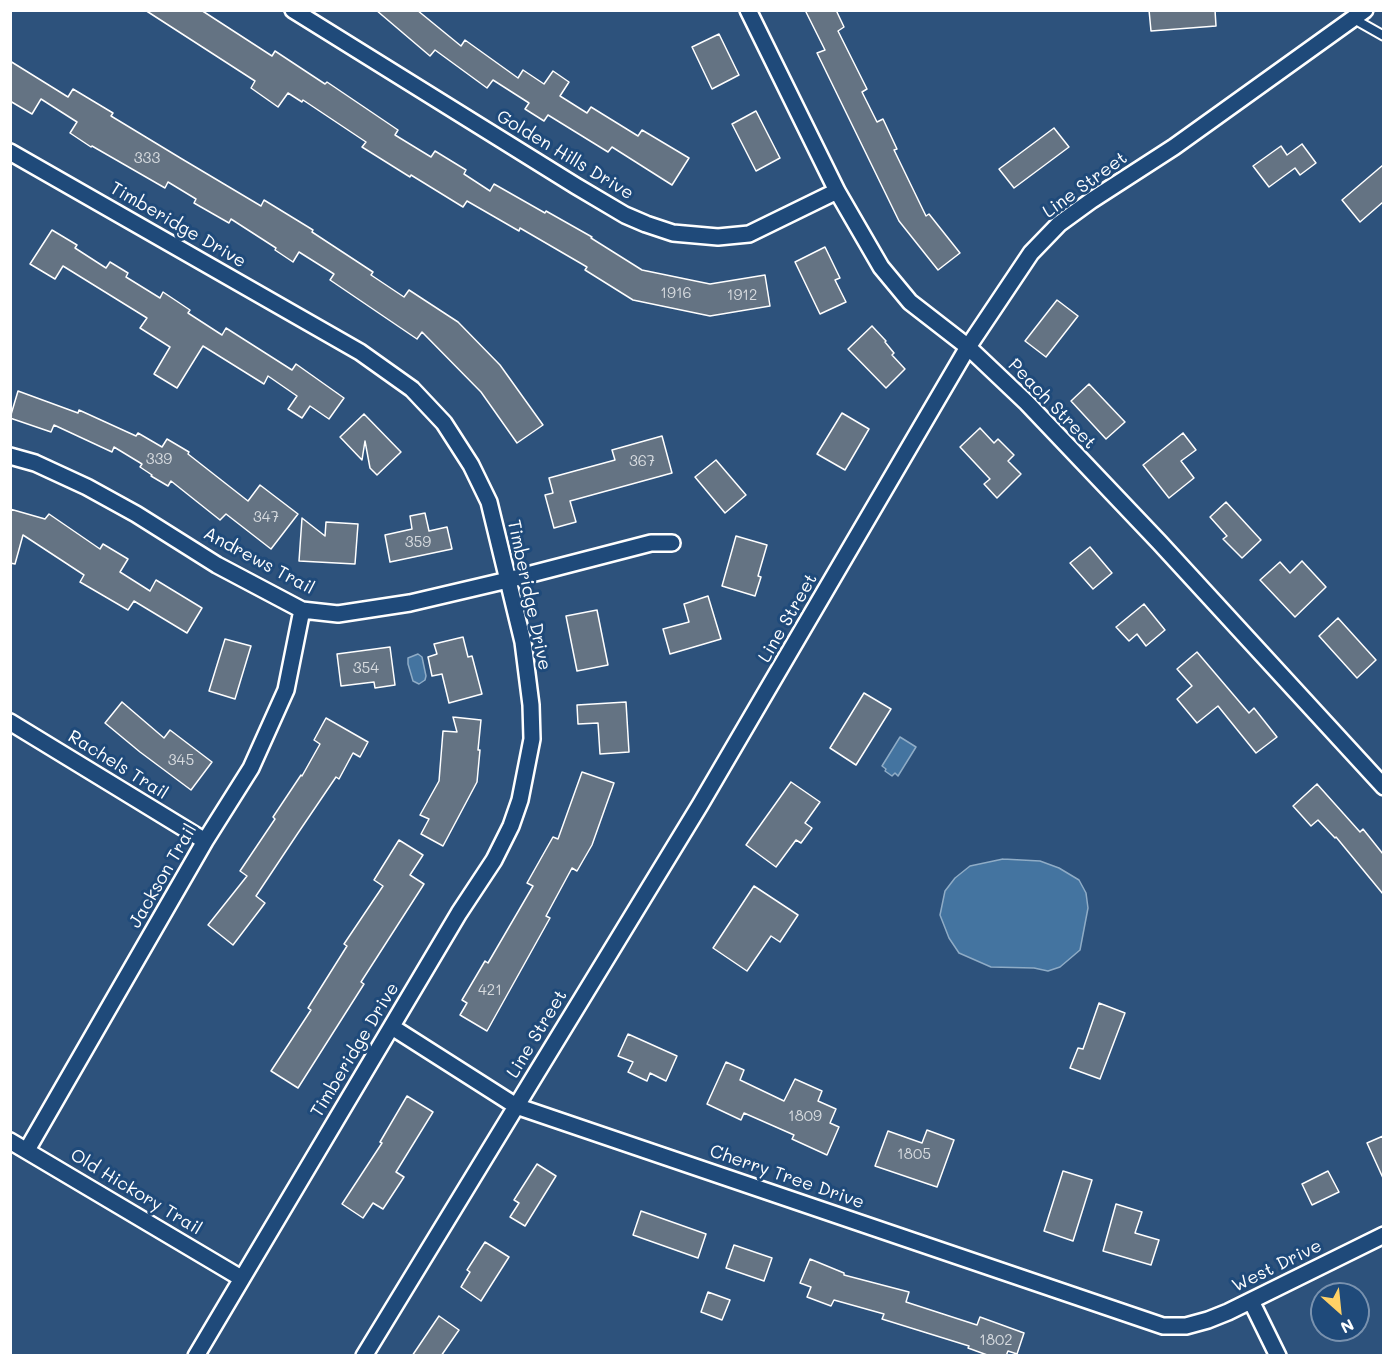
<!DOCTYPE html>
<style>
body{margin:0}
#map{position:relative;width:1394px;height:1366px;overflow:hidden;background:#2d527c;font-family:Mali,sans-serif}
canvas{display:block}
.frame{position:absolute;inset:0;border:12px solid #fff;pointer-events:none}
.north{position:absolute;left:1310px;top:1282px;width:60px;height:60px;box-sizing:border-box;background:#1f4a7a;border:2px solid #7992af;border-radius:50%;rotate:153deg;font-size:16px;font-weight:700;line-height:24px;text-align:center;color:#fff}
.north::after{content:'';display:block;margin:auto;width:21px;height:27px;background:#ffd166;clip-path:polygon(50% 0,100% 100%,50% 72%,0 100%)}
</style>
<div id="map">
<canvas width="1394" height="1366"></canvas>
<div class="frame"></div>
<div class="north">N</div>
</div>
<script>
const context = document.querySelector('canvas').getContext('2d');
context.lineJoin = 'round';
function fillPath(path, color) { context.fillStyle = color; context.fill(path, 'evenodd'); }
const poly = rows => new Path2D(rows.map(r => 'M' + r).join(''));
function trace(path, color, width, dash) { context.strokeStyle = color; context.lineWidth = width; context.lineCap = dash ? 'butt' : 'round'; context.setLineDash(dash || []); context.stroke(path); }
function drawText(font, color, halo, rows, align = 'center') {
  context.font = font + ' Mali,sans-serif'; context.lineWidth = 6; context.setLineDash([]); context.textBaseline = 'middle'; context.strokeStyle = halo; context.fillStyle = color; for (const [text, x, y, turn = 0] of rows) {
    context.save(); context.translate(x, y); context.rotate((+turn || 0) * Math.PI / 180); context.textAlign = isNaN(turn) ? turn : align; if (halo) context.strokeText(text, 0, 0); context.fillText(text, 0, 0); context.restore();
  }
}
const water = poly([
 [418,654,422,657,426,676,425,680,419,684,413,681,408,664,408,658,418,654],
 [900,737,916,747,898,776,895,773,892,776,885,771,886,769,882,766,900,737],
 [1003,859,1040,861,1059,868,1079,880,1086,893,1088,908,1080,950,1060,967,1048,971,1034,968,991,967,959,953,949,938,940,915,945,891,955,878,970,866,1003,859]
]);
fillPath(water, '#4474a0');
trace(water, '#8facc6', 1.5);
const building = poly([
 [145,10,201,10,272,56,275,51,325,84,327,82,398,130,395,135,431,157,435,151,466,170,464,174,490,191,494,184,545,213,546,211,592,237,591,238,642,270,710,284,765,275,770,306,710,316,633,300,585,270,587,267,520,228,519,231,467,201,463,207,411,175,410,177,362,147,366,142,303,100,302,102,288,93,278,107,251,88,255,81,145,10],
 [376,10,417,10,461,46,465,40,518,78,523,70,544,84,553,71,569,82,560,96,587,113,591,107,638,136,642,130,689,158,672,185,612,147,608,152,548,115,544,121,525,109,529,103,493,80,487,88,435,50,430,56,376,10],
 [805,10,836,10,844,27,838,31,867,89,862,92,877,122,883,119,897,149,894,150,926,216,929,214,960,253,938,270,899,221,817,53,825,50,805,10],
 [1149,10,1215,10,1216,26,1151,31,1149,10],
 [719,34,739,75,712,89,692,47,719,34],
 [10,61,68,97,73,89,113,113,111,116,182,159,261,206,264,200,313,230,312,232,373,272,371,275,404,297,409,290,458,322,500,365,543,425,517,443,481,392,422,332,417,339,330,280,334,274,299,252,293,262,275,250,276,248,231,219,229,223,194,203,196,199,168,182,165,188,92,146,91,147,70,133,77,122,41,99,32,114,10,101,10,61],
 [756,111,780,158,756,171,732,124,756,111],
 [1054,128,1069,147,1014,188,999,169,1054,128],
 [1302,144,1316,163,1300,175,1295,168,1269,187,1253,166,1281,146,1287,155,1302,144],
 [1383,165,1383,202,1360,222,1342,200,1383,165],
 [52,230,77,245,75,248,106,268,110,262,128,273,126,277,160,298,163,292,190,310,188,313,222,335,226,328,292,370,296,364,344,398,329,419,310,406,302,418,288,409,297,396,268,376,264,384,203,346,177,388,154,374,170,347,140,328,147,318,63,266,55,279,30,264,52,230],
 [825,247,840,278,835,280,846,302,820,314,795,262,825,247],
 [1057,300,1078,316,1046,357,1025,341,1057,300],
 [872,326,886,341,885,342,894,353,892,355,905,369,886,388,848,349,872,326],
 [1089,384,1125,422,1106,439,1071,401,1089,384],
 [18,391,78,413,79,410,136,436,138,433,162,447,167,439,189,452,188,454,248,501,260,485,298,514,271,549,226,514,220,520,171,481,168,486,151,476,152,475,140,467,142,464,114,447,112,452,54,425,51,432,10,418,18,391],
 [842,413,869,429,845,470,817,454,842,413],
 [364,414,401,452,377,475,370,468,365,441,362,460,340,437,364,414],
 [980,428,994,443,998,439,1014,455,1008,461,1021,474,997,498,984,484,990,479,960,447,980,428],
 [1183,433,1196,450,1181,461,1194,478,1169,498,1143,465,1183,433],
 [662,436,672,473,570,501,576,522,554,528,545,495,553,493,549,478,615,460,612,450,662,436],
 [716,460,746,495,725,513,695,477,716,460],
 [1226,502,1261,540,1242,558,1223,539,1227,536,1210,517,1226,502],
 [10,509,45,519,49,514,100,549,103,544,128,559,120,572,150,591,156,580,202,608,187,633,134,601,128,610,80,582,84,575,23,535,15,564,10,563,10,509],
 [425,513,429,531,447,527,452,549,390,562,385,535,412,529,410,516,425,513],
 [302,518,325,536,326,522,358,524,355,564,299,561,302,518],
 [736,536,767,545,758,576,761,577,755,596,722,586,736,536],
 [1090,547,1112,573,1093,589,1070,563,1090,547],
 [1302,561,1326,587,1295,617,1260,580,1280,562,1290,573,1302,561],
 [708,596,721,639,670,654,663,629,689,622,684,604,708,596],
 [1144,604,1165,630,1146,646,1137,634,1129,641,1116,627,1144,604],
 [597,610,608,665,577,671,566,616,597,610],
 [1338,618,1376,660,1357,678,1319,636,1338,618],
 [463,637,468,657,472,656,482,694,449,703,442,674,432,676,428,657,437,654,434,644,463,637],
 [225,639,251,646,235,699,209,691,225,639],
 [390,647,395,685,375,688,374,682,341,686,337,654,390,647],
 [1197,652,1249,713,1254,708,1277,737,1256,753,1218,706,1197,723,1177,699,1192,686,1177,669,1197,652],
 [864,693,891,709,856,765,830,748,864,693],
 [122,702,164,738,170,730,212,762,191,790,140,752,105,723,122,702],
 [626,702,629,752,600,754,598,723,578,724,577,705,626,702],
 [453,717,481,720,478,750,480,750,477,782,443,846,421,834,429,819,420,815,439,781,443,731,457,732,453,717],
 [326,718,368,742,360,757,353,753,339,779,336,777,298,833,256,896,265,903,233,945,208,925,247,876,240,871,275,819,273,817,301,775,302,776,320,744,314,740,326,718],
 [582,772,614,783,592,845,577,871,572,868,546,916,550,918,487,1031,460,1015,467,1003,462,1000,485,961,488,963,533,886,527,883,553,837,558,839,582,772],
 [791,782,820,802,805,823,812,828,801,843,796,840,776,867,746,845,791,782],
 [1317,784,1360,832,1363,829,1383,854,1383,894,1336,837,1335,838,1318,820,1311,826,1293,806,1317,784],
 [399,840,423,855,410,875,424,884,361,982,364,984,298,1088,271,1071,311,1010,308,1008,347,946,344,944,383,886,374,880,399,840],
 [754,886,798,915,780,942,771,936,747,971,713,948,754,886],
 [1099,1003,1125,1013,1100,1079,1070,1068,1078,1048,1083,1049,1099,1003],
 [628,1034,677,1056,666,1081,650,1073,647,1081,628,1072,633,1062,618,1056,628,1034],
 [726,1062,744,1070,740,1080,784,1101,795,1079,822,1091,818,1101,836,1109,830,1123,839,1127,827,1155,792,1139,794,1135,760,1120,744,1113,741,1120,707,1104,726,1062],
 [407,1096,433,1112,396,1172,404,1177,383,1209,373,1203,363,1218,342,1204,382,1143,380,1142,407,1096],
 [927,1130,954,1140,937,1187,875,1166,888,1131,922,1143,927,1130],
 [1383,1136,1383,1178,1367,1143,1383,1136],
 [537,1164,556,1176,525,1226,510,1217,519,1203,514,1200,537,1164],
 [1063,1171,1092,1180,1073,1241,1044,1231,1063,1171],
 [1328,1171,1339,1192,1312,1205,1302,1184,1328,1171],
 [1116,1204,1142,1212,1135,1233,1159,1240,1151,1265,1103,1251,1116,1204],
 [641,1211,706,1234,698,1258,633,1235,641,1211],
 [485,1242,509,1257,481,1301,461,1287,470,1272,467,1270,485,1242],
 [734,1245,772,1258,764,1281,726,1268,734,1245],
 [810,1259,844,1273,844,1275,909,1292,906,1302,977,1325,980,1317,1024,1333,1017,1354,1008,1351,1006,1356,990,1356,968,1348,969,1346,882,1319,884,1314,834,1300,831,1306,807,1297,811,1287,800,1283,810,1259],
 [708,1292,730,1300,722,1320,701,1312,708,1292],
 [439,1316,459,1330,441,1356,412,1356,439,1316]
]);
fillPath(building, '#647383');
trace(building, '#fff', 1.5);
const service = poly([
 [1354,19,1384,36]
]);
const minor = poly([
 [293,10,576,186,625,215,646,224,673,233,718,237,749,234,837,191],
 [748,10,837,191,881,267,910,302,968,347,1027,403,1159,542,1384,787],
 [10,152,360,352,412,389,444,423,471,465,489,502,523,642,531,705,532,739,520,800,511,826,494,860,459,913,196,1356],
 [10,456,35,463,87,487,136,514,217,565,302,610,338,614,410,603,508,580,651,543,672,543],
 [10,722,205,841],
 [392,1027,516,1106,1163,1326,1186,1326,1208,1320,1228,1312,1384,1235],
 [10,1141,241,1278],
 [27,1150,205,841,251,768,286,690,302,610],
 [1251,1301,1278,1356],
 [364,1356,700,805,968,347,1031,253,1059,224,1092,200,1174,147,1365,10]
]);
trace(service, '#fff', 12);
trace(minor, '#fff', 20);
trace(service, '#1f4a7a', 8);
trace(minor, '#1f4a7a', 15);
drawText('15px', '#d8dce0', null, [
 ["333",147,158],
 ["1916",676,293],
 ["1912",742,295],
 ["339",159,459],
 ["367",642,461],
 ["347",266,517],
 ["359",418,542],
 ["354",366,668],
 ["345",181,760],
 ["421",490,990],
 ["1809",805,1116],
 ["1805",914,1154],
 ["1802",996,1340]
]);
drawText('18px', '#fff', '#1f4a7a', [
 ["Golden Hills Drive",565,155,31],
 ["Line Street",1085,185,-36],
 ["Timberidge Drive",178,225,30],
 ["Peach Street",1052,404,46],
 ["Andrews Trail",259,561,28],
 ["Timberidge Drive",529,595,78],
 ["Line Street",788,618,-60],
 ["Rachels Trail",118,765,32],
 ["Jackson Trail",163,876,-60],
 ["Line Street",537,1034,-59],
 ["Timberidge Drive",355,1050,-59],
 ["Cherry Tree Drive",787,1177,19],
 ["Old Hickory Trail",136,1192,31],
 ["West Drive",1277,1266,-26]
]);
</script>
